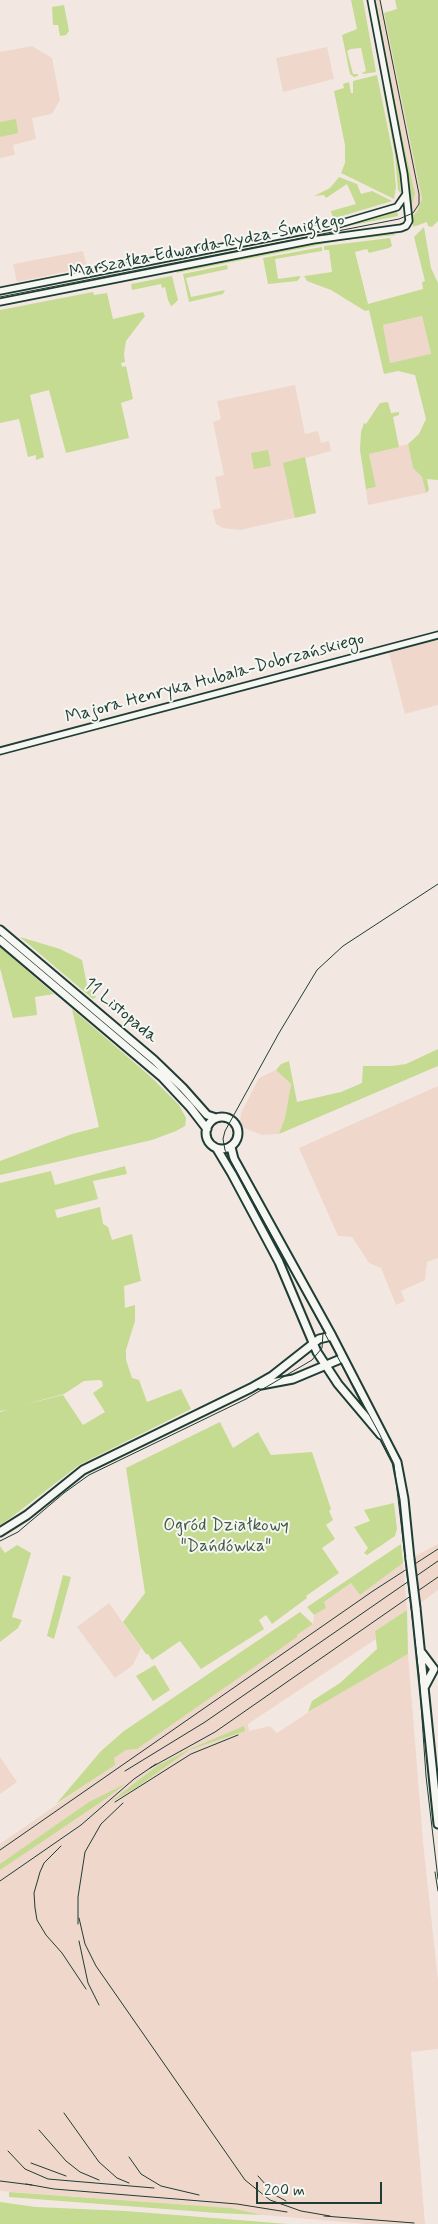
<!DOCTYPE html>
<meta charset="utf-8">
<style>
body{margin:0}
#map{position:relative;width:438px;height:2224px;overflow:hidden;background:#f3e8e1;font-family:Mynerve,sans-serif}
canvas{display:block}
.scale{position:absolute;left:256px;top:2182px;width:126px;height:22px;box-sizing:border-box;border:2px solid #1f3d34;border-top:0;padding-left:6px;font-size:15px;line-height:18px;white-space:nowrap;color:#1f3d34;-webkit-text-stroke:4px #f6f6f2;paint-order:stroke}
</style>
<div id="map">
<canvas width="438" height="2224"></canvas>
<div class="scale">200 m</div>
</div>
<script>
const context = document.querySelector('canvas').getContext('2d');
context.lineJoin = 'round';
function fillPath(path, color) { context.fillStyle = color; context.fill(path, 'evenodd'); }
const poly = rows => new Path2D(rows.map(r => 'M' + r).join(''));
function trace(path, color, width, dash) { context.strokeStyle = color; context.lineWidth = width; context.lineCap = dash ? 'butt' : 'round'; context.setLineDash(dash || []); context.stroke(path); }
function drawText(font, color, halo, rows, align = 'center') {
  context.font = font + ' Mynerve,sans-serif'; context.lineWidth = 4; context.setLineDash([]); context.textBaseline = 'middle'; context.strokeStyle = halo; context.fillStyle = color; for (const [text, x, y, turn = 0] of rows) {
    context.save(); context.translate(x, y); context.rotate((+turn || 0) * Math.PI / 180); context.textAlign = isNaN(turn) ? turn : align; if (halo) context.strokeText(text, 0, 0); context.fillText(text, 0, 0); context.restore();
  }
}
fillPath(poly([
 [376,0,381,0,418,179,422,200,417,212,412,216,411,207,415,194,402,136],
 [32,46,52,58,60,100,52,114,32,118,36,139,13,145,15,155,0,158,0,52],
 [327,47,334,79,283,92,276,58],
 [83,251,87,267,17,282,13,264],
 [422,316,431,355,390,363,383,325],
 [295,385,305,434,318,431,321,443,329,441,331,451,305,458,316,513,240,530,223,528,216,524,212,510,221,508,215,477,224,475,213,422,221,419,217,401],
 [408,444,413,468,422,477,426,493,368,505,366,489,376,487,369,454],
 [438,640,438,705,405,714,389,653],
 [276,1070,291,1084,285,1118,279,1134,262,1135,244,1128,240,1123,241,1113,259,1078],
 [438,1086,438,1258,427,1262,425,1280,401,1291,405,1301,396,1305,381,1268,369,1263,352,1237,338,1236,299,1148],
 [438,1544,438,1590,423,1601,420,1605,415,1556],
 [403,1563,407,1610,375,1631,376,1639,248,1724,249,1731,270,1726,277,1733,321,1704,408,1654,423,1842,438,1980,438,2049,411,2052,425,2224,367,2224,263,2215,231,2208,0,2191,0,1844,114,1765,114,1758,126,1750,137,1749,313,1624,314,1615,326,1608,324,1602,351,1583,360,1595],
 [109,1603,141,1648,133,1665,115,1678,77,1627],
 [0,1757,17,1782,0,1794]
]), '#efd7cc');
fillPath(poly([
 [351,0,363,0,376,72,363,74,362,73,366,71,361,48,351,49,347,51,353,74,358,74,358,76,354,77,350,74,342,35,357,29],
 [395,0,438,0,438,221,432,227,428,226,427,222,413,227,412,216,417,212,422,199,384,13,397,9],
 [64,5,69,31,66,35,60,36,58,25,53,25,52,7],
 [377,7,402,136,415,194,411,207,404,157,375,10],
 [377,75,393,154,396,187,394,199,341,173,345,163,345,145,334,91,344,88,343,84,349,82,351,93,353,93,353,81],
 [382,84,389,106,398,149,401,194,398,190,395,156],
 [16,119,18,133,0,137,0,122],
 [339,177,357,184,361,194,372,191,392,201,312,225,310,224,333,218,331,211,356,204,347,184,326,198,324,195,314,196,330,188],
 [397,211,398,216,173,261,342,226],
 [424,227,431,268,438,283,438,480,427,479,429,490,426,493,422,477,413,468,408,444,419,434,426,419,415,375,398,371,384,374,369,310,365,311,331,290,307,281,304,276,332,272,329,250,324,250,324,246,390,238,392,246,389,248,369,253,367,249,355,252,368,304,423,289,422,282,425,281,414,237],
 [422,316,431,354,390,363,383,325],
 [391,233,396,235,344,240,176,273,180,269,333,239],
 [322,247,322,251,275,259,278,279,300,276,300,278,297,281,268,284,263,258],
 [227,265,228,269,186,278,191,297,225,290,223,294,189,302,183,274],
 [172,276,178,300,173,305,171,306,168,300,165,287,162,288,161,284,132,290,131,284],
 [93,292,94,295,107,293,113,319,143,312,145,316,126,341,124,354,125,362,121,363,122,367,126,366,133,399,121,403,129,438,66,453,49,390,30,395,44,457,36,460,36,455,28,457,19,419,0,423,0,310],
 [388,402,391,413,399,412,399,415,393,417,399,447,369,454,376,487,366,489,360,450,361,432,364,423,366,424,380,403],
 [268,450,271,466,254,469,251,453],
 [305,457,316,513,295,518,283,463],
 [20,937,60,949,82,960,87,985,96,997,93,999],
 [0,947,54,994,35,997,37,1015,13,1018,0,968],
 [72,1009,151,1077,179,1105,186,1118,185,1126,176,1131,152,1140,0,1175,0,1161,72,1134,99,1127],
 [438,1049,438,1066,279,1134,285,1118,291,1084,276,1070,281,1064,289,1061,297,1102,341,1092,362,1083,363,1066,392,1066,406,1064],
 [125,1166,127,1174,93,1181,98,1199,55,1210,57,1218,100,1207,103,1224,108,1227,112,1240,132,1234,141,1281,124,1286,125,1308,135,1305,135,1321,126,1350,126,1360,132,1378,139,1380,147,1402,181,1389,191,1409,79,1465,0,1526,0,1412,7,1410,0,1411,0,1183,51,1171,55,1185],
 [99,1380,102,1381,103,1386,93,1393,105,1412,83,1425,63,1395,19,1406,64,1394,84,1381],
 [220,1422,233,1448,258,1432,271,1455,312,1452,331,1509,329,1511,333,1520,326,1525,335,1539,322,1548,339,1573,306,1596,307,1598,272,1624,266,1615,259,1620,264,1629,201,1669,180,1641,152,1660,148,1654,146,1654,123,1622,145,1593,126,1468],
 [394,1503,397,1529,395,1536,367,1555,364,1553,368,1548,354,1527,370,1521,364,1510],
 [401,1544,403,1563,360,1595,351,1583,324,1602,326,1608,314,1615,307,1607],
 [17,1545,31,1553,12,1617,22,1620,18,1628,0,1642,0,1546,5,1553],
 [63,1575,71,1577,54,1639,47,1636],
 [407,1610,408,1654,308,1712,312,1701,340,1683,377,1649,375,1631],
 [300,1612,313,1624,297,1635,297,1637,137,1749,126,1750,114,1758,115,1765,56,1804,101,1751,124,1731],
 [155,1665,170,1690,153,1701,136,1676],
 [244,1726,245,1731,189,1750,137,1787,109,1803,157,1766,192,1748],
 [127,1783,101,1802,0,1870,0,1864,89,1802],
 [9,2192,231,2208,263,2215,217,2213,9,2197],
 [0,2202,36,2207,126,2211,288,2224,0,2224]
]), '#c4db91');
const minor = poly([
 [0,291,339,224,397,207,406,194],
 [0,302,313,240,401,228,406,226,409,221,404,174,371,0],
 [0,751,438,635]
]);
const major = poly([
 [0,930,154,1060,183,1088,207,1115,216,1118],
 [0,940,162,1077,190,1107,207,1129],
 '206 1133a16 16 0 1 1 32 0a16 16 0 1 1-32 0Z',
 [231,1147,234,1159,332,1336,397,1462,404,1499,410,1559],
 [217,1149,232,1174,279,1262,317,1352,338,1384,381,1435],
 [261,1385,293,1379,343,1358],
 [0,1532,27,1515,83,1470,251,1388,272,1376,319,1339,332,1336],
 [416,1608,438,1824],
 [422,1653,434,1669,425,1686]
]);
trace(minor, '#1f3d34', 9);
trace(major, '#1f3d34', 11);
trace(minor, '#f6f6f2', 5.5);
trace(major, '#f6f6f2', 7);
trace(poly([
 [0,297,399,219,413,213,419,204,419,194,380,0],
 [438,884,343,946,317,970,279,1033,225,1131,223,1139,225,1150,379,1433,394,1464,419,1675,426,1776,438,1879],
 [0,1541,18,1532,64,1493,89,1475,246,1399,312,1360,322,1348,323,1333],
 [435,1872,438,1891]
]), '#1f3d34', 1);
trace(poly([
 [150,1768,215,1732,438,1577],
 [125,1771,205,1722,438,1561],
 [115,1802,191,1754,238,1735],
 [61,1846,44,1863,40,1872,34,1893,35,1908,37,1920,46,1935,62,1953,86,1989],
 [0,1850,373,1591,438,1549],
 [0,1881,81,1825,134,1779,156,1764],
 [79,1918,85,1944,96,1966,245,2180,270,2200,301,2211,330,2216],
 [78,1924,78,1897,85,1852,101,1824,123,1803],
 [79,1941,88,1983,99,2005],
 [64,2113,99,2162,117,2178,129,2183],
 [39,2130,66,2161,80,2172,99,2180],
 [8,2151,25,2169,48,2179,154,2188],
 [129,2157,141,2174,161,2186,199,2195],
 [31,2163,66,2176],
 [258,2176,275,2195,286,2201],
 [0,2181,32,2185],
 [26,2184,54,2189,237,2204,287,2212],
 [324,2216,414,2223]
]), '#1f3d34', 1);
const majorBridge = poly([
 [410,1559,416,1608]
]);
trace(majorBridge, '#1f3d34', 11, []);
trace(majorBridge, '#f6f6f2', 7);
drawText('18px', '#1f3d34', '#f6f6f2', [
 ["Marszałka Edwarda Rydza-Śmigłego",207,247,-11],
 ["Majora Henryka Hubala-Dobrzańskiego",215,679,-15],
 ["11 Listopada",120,1011,40]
]);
drawText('18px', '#405d47', '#f6f6f2', [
 ["Ogród Działkowy",226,1526],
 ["\"Dańdówka\"",226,1547]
]);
</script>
